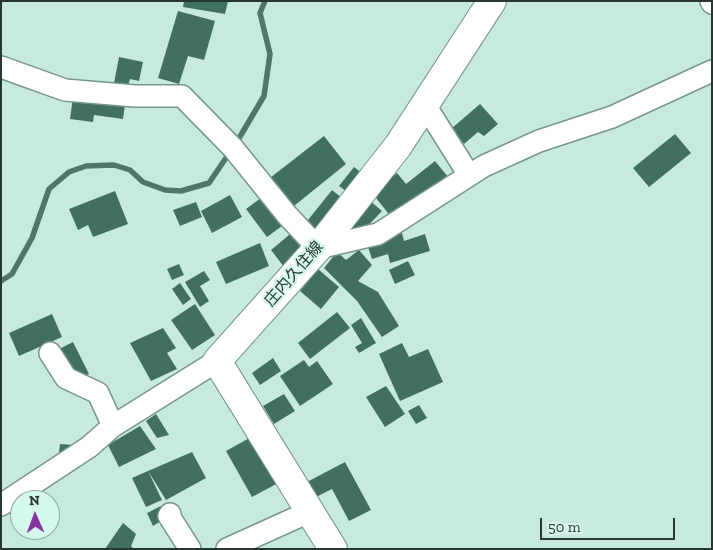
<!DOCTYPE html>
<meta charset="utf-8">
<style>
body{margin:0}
#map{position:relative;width:713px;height:550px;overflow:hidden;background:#c8eadc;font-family:"Zilla Slab",serif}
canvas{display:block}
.frame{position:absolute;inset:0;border:2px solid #283630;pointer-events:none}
.north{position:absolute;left:10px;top:490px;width:50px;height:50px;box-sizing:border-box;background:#d5f8ea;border:1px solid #90aaa0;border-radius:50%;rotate:358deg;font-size:14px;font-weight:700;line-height:20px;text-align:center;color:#283630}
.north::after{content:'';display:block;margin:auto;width:18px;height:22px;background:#8732a0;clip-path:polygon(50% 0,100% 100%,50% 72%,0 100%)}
.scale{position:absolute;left:540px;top:518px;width:135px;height:22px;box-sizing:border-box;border:2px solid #283630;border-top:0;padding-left:6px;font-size:15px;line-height:18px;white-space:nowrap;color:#283630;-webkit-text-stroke:4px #d5f8ea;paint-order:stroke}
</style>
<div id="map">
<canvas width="713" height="550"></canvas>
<div class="frame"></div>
<div class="north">N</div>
<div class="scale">50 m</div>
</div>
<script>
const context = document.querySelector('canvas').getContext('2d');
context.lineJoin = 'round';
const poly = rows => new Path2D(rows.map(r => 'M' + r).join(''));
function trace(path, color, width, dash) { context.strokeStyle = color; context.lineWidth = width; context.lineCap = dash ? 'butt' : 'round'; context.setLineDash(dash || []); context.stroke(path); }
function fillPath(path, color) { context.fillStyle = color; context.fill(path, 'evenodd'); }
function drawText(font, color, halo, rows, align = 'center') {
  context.font = font + ' "Zilla Slab","Noto Sans JP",serif'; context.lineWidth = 5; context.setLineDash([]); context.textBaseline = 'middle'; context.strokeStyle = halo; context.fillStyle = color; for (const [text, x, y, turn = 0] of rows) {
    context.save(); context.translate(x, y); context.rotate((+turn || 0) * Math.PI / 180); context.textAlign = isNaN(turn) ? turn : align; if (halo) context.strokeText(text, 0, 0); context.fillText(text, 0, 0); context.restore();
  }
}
trace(poly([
 [235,145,264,96,270,54,260,13,265,1],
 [1,281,12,274,32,238,49,189,69,172,86,166,114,165,130,170,143,182,165,190,181,191,209,183,230,152]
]), '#517668', 5.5);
fillPath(poly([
 [184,1,228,1,225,14,183,7],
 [178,11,215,21,204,60,188,56,179,84,158,78],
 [119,57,143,62,139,81,130,79,128,86,114,83],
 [73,97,125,104,123,119,94,115,93,122,70,119],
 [480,104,498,124,484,136,478,132,464,144,451,129],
 [675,134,691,153,649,187,633,168],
 [324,136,346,164,289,210,266,181],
 [435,161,449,178,392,218,372,193,397,173,406,184],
 [354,167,367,177,353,196,339,186],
 [332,190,347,202,318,237,304,225],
 [115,191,128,224,93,237,88,225,78,230,69,209],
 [230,195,242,217,212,233,201,211],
 [265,195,286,223,267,237,246,209],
 [369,200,382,211,360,234,347,223],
 [196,202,202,217,180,226,173,210],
 [295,230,309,246,284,267,271,250],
 [402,233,404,241,425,234,430,251,390,263,388,254,372,259,367,244],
 [260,243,269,266,226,284,216,262],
 [359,250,372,265,358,281,378,292,399,326,382,337,357,301,324,268,337,252,346,260],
 [408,261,415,275,395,284,389,270],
 [179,264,184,275,172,280,167,269],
 [318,269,339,287,321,309,300,291],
 [204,271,210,280,200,286,209,301,200,307,185,282],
 [180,283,191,299,183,305,172,289],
 [195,304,215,335,192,350,171,320],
 [337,312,350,328,310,359,298,343],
 [52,314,62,337,19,356,9,333],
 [361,318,376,343,359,353,355,347,362,343,351,325],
 [163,328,176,348,167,353,177,369,151,381,130,343],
 [73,342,89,374,73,382,57,350],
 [402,343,409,357,428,349,443,382,400,401,379,354],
 [273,358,281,371,260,385,252,373],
 [304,360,309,367,317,361,333,384,300,406,280,376],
 [386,386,405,414,385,427,366,397],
 [284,394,295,411,274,424,263,406],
 [419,405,427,418,416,424,408,411],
 [156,414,169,435,157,438,146,421],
 [140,426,156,449,119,467,108,445],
 [253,436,280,482,252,497,226,451],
 [60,444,72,445,71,453,59,452],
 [192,452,206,478,166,500,148,471,162,500,146,507,132,478,148,471],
 [345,462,371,510,349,521,332,489,314,498,305,483],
 [161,506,169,516,153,526,147,513],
 [123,523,136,534,131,546,134,549,105,549]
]), '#41705f');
const street = poly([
 [711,1,712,3],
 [1,67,65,90,135,96,182,96,233,148,287,215,318,248,378,234,484,166,539,141,612,117,712,71],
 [425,105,469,175],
 [50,353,66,378,98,393,113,426],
 [1,505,89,447,113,426,217,361],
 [170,514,169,516,190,549],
 [227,549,311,511]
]);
const primary = poly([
 [333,549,217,361,318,248,398,146,492,1]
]);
trace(street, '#76978a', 24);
trace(primary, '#76978a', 30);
trace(street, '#fff', 21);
trace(primary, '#fff', 28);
drawText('16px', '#283630', '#d5f8ea', [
 ["庄内久住線",294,274,-49]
]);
</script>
